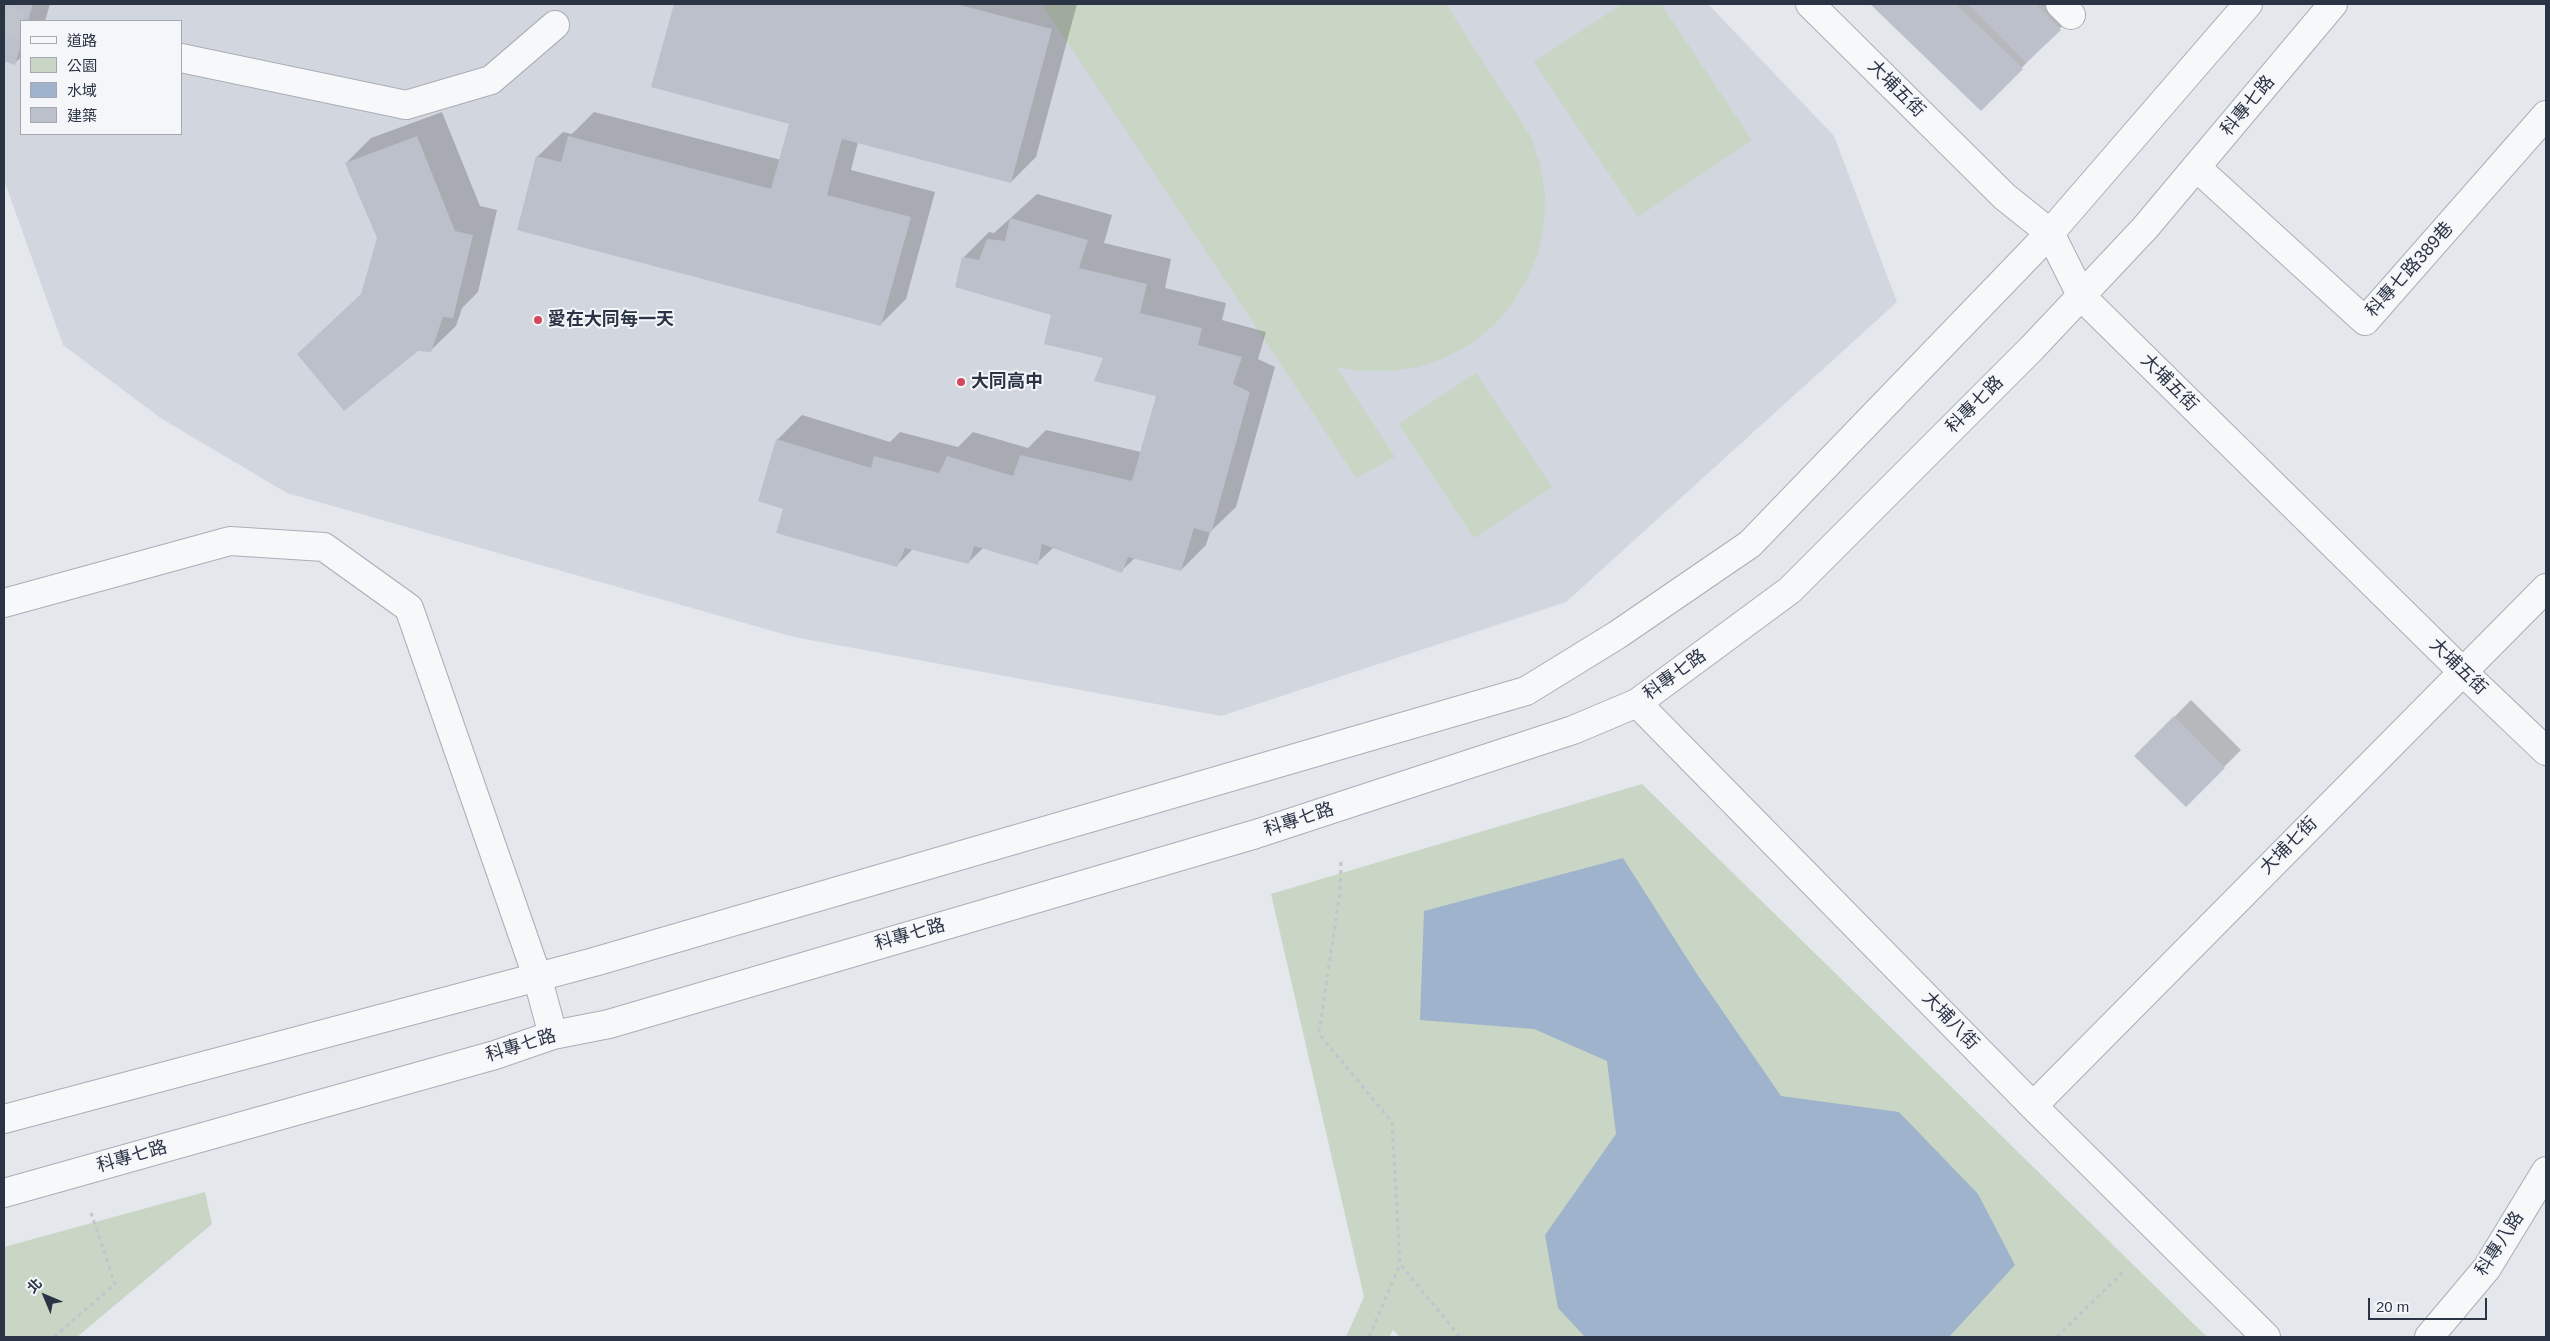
<!DOCTYPE html>
<meta charset="utf-8">
<style>
body{margin:0}
#map{position:relative;width:2550px;height:1341px;overflow:hidden;background:#e4e7ec;font-family:Arial,"Noto Sans TC",sans-serif}
canvas{display:block}
.frame{position:absolute;inset:0;border:5px solid #2b3445;pointer-events:none}
.legend{position:absolute;left:20px;top:20px;width:162px;height:115px;box-sizing:border-box;background:#f4f6f9;border:1px solid #a4a8b1;margin:0;padding:6px 9px;list-style:none;font-size:15px;color:#2b3445}
.legend li{display:flex;align-items:center;gap:10px;height:25px}
.legend b{width:25px;border:1px solid #a4a8b1}
.north{position:absolute;left:20px;top:1271px;width:50px;height:50px;-webkit-text-stroke:4px #f4f6f9;paint-order:stroke;rotate:315deg;font-size:14px;font-weight:700;line-height:20px;text-align:center;color:#2b3445}
.north::after{content:'';display:block;margin:auto;width:18px;height:22px;background:#2b3445;clip-path:polygon(50% 0,100% 100%,50% 72%,0 100%)}
.scale{position:absolute;left:2368px;top:1298px;width:119px;height:22px;box-sizing:border-box;border:2px solid #2b3445;border-top:0;padding-left:6px;font-size:15px;line-height:18px;white-space:nowrap;color:#2b3445;-webkit-text-stroke:4px #f4f6f9;paint-order:stroke}
</style>
<div id="map">
<canvas width="2550" height="1341"></canvas>
<div class="frame"></div>
<ul class="legend">
<li><b style="height:6px;background:#f7f8fa"></b>道路</li>
<li><b style="height:14px;background:#c9d6c5"></b>公園</li>
<li><b style="height:14px;background:#9fb4cc"></b>水域</li>
<li><b style="height:14px;background:#bbc0ca"></b>建築</li>
</ul>
<div class="north">北</div>
<div class="scale">20 m</div>
</div>
<script>
const context = document.querySelector('canvas').getContext('2d');
context.lineJoin = 'round';
function fillPath(path, color) { context.fillStyle = color; context.fill(path, 'evenodd'); }
const poly = rows => new Path2D(rows.map(r => 'M' + r).join(''));
function trace(path, color, width, dash) { context.strokeStyle = color; context.lineWidth = width; context.lineCap = dash ? 'butt' : 'round'; context.setLineDash(dash || []); context.stroke(path); }
function drawText(font, color, halo, rows, align = 'center') {
  context.font = font + ' Arial,"Noto Sans TC",sans-serif'; context.lineWidth = 4; context.setLineDash([]); context.textBaseline = 'middle'; context.strokeStyle = halo; context.fillStyle = color; for (const [text, x, y, turn = 0] of rows) {
    context.save(); context.translate(x, y); context.rotate((+turn || 0) * Math.PI / 180); context.textAlign = isNaN(turn) ? turn : align; if (halo) context.strokeText(text, 0, 0); context.fillText(text, 0, 0); context.restore();
  }
}
fillPath(poly([
 [4,4,1708,4,1834,136,1897,302,1566,602,1221,716,794,637,287,493,162,419,63,345,4,180],
 [21,21,181,21,181,134,21,134]
]), '#d2d6de');
fillPath(poly([
 [1042,4,1446,4,1531,137,1540,165,1545,195,1544,225,1538,253,1526,281,1511,306,1491,328,1469,345,1444,358,1418,367,1391,371,1363,371,1336,367,1395,457,1356,478],
 [1622,4,1661,4,1752,140,1638,217,1534,62],
 [1476,373,1552,487,1474,538,1399,424],
 [1642,784,2207,1337,1400,1337,1393,1330,1389,1337,1346,1337,1364,1297,1271,894],
 [205,1192,212,1224,77,1337,4,1337,4,1247]
]), '#c9d6c5');
fillPath(poly([
 [1623,858,1697,974,1781,1096,1899,1112,1978,1194,2015,1265,1949,1337,1585,1337,1558,1308,1545,1235,1616,1134,1607,1061,1534,1029,1420,1020,1424,911]
]), '#9fb4cc');
fillPath(poly([
 [4,4,50,4,45,21,21,21,21,57,15,63,4,60],
 [675,4,1077,4,1036,157,1011,182,858,142,851,170,935,192,906,299,881,324,537,157,563,132,572,134,594,112,781,160,791,123,653,86],
 [1872,4,2052,4,2068,20,1981,110],
 [442,112,480,206,497,210,478,292,462,308,456,326,430,351,363,292,378,238,346,163,371,138],
 [1037,194,1112,215,1104,243,1171,259,1165,288,1226,303,1222,320,1266,332,1258,359,1275,367,1236,507,1210,532,1206,545,1181,570,1135,558,1121,571,1054,547,1037,563,983,548,969,562,913,549,896,566,785,509,777,440,802,415,890,442,900,432,958,447,973,432,1028,448,1046,430,1141,452,1158,395,1105,357,1053,314,964,257,989,232,994,233],
 [2191,700,2241,750,2186,805,2136,756]
]), '#0003');
fillPath(poly([
 [4,4,33,4,28,21,21,21,21,44,15,65,4,61],
 [674,4,956,4,1052,29,1011,183,842,139,827,195,911,217,881,326,517,230,536,156,561,162,568,136,771,189,789,124,651,87],
 [1870,4,1956,4,2023,69,1981,111],
 [1968,4,2036,4,2061,30,2026,63],
 [417,136,455,231,473,235,453,318,443,317,431,352,418,351,344,411,297,354,361,294,377,238,345,163],
 [1010,218,1088,240,1079,268,1147,284,1140,313,1202,328,1198,345,1242,357,1233,384,1250,392,1211,533,1194,528,1181,571,1128,557,1122,573,1042,544,1038,565,974,546,969,564,905,548,897,567,776,533,783,509,758,501,776,439,871,468,874,456,939,473,947,456,1013,476,1020,455,1132,481,1156,396,1094,381,1103,358,1044,344,1051,315,955,287,962,257,979,260,987,239,1005,241],
 [2174,716,2225,768,2186,807,2134,756]
]), '#bbc0ca');
trace(poly([
 [4,20,21,25]
]), '#bfc3cb', 28, [28, 14]);
const minor = poly([
 [1810,4,2005,197,2050,233,2082,297,2462,671,2546,751],
 [2060,4,2071,15],
 [181,58,406,105,491,80,555,25],
 [2196,167,2365,321,2546,115],
 [4,603,230,541,324,547,409,608,537,976,553,1035],
 [1637,703,2033,1106,2266,1337],
 [2033,1106,2546,588],
 [4,1119,594,962,1526,691,1617,635,1750,544,2050,233,2248,4],
 [4,1193,495,1055,553,1035,609,1024,1256,834,1573,730,1637,703,1790,590,2032,348,2145,228,2333,4],
 [2429,1337,2487,1268,2546,1171]
]);
trace(minor, '#a9aeb7', 30);
trace(poly([
 [1341,862,1340,890,1319,1034,1392,1122,1400,1264,1460,1337],
 [54,1337,115,1284,91,1213],
 [1369,1337,1400,1264],
 [2057,1337,2125,1270]
]), '#c2c5cb', 3, [4, 4]);
trace(minor, '#f7f8fa', 28);
for (const [x, y, r, color] of [
 [538,320,5,"#d1495b"],
 [961,382,5,"#d1495b"]
]) { const dot = new Path2D(); dot.arc(x, y, r, 0, 2 * Math.PI); context.fillStyle = color; context.fill(dot); trace(dot, '#f4f6f9', 2); }
drawText('18px', '#2b3445', '#f4f6f9', [
 ["大埔五街",1896,89,45],
 ["科專七路",2248,106,-50],
 ["科專七路389巷",2410,270,-48],
 ["大埔五街",2169,383,45],
 ["科專七路",1975,405,-45],
 ["大埔五街",2458,667,44],
 ["科專七路",1675,675,-36],
 ["科專七路",1299,820,-18],
 ["大埔七街",2289,846,-45],
 ["科專七路",910,935,-16],
 ["大埔八街",1950,1021,46],
 ["科專七路",521,1046,-17],
 ["科專七路",132,1157,-16],
 ["科專八路",2500,1244,-57]
]);
drawText('bold 18px', '#2b3445', '#f4f6f9', [
 ["愛在大同每一天",548,320],
 ["大同高中",971,382]
], 'left');
</script>
